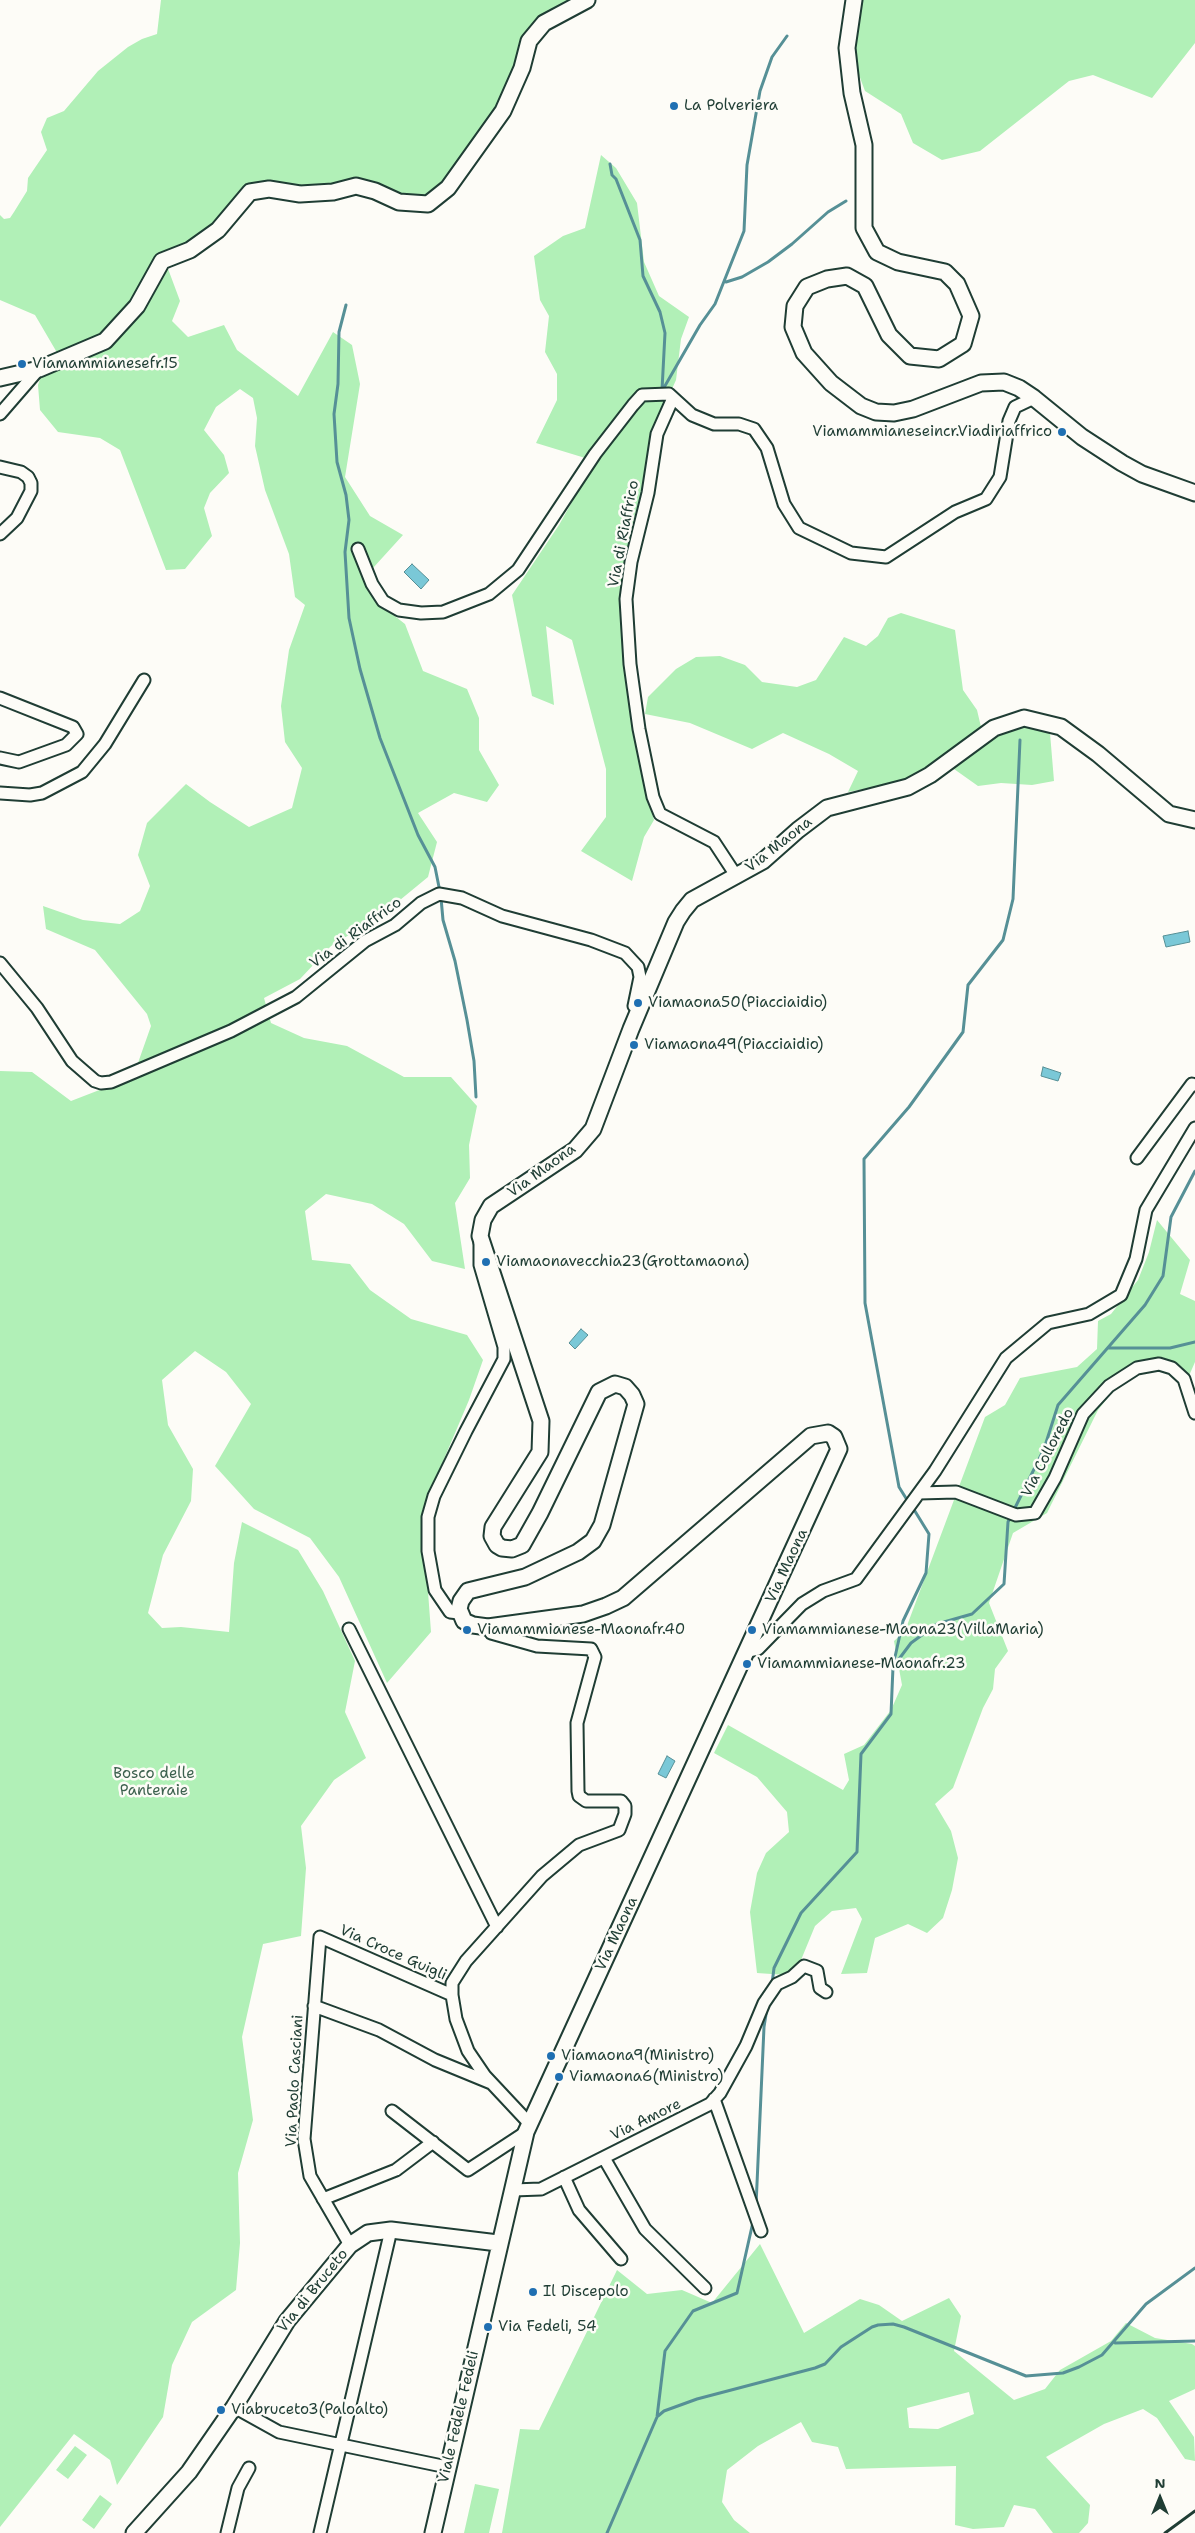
<!DOCTYPE html>
<style>
body{margin:0}
#map{position:relative;width:1195px;height:2533px;overflow:hidden;background:#fdfcf7;font-family:"Shantell Sans",sans-serif}
canvas{display:block}
.north{position:absolute;left:1135px;top:2473px;width:50px;height:50px;-webkit-text-stroke:4px #fdfcf7;paint-order:stroke;rotate:0deg;font-size:14px;font-weight:700;line-height:20px;text-align:center;color:#1f3d34}
.north::after{content:'';display:block;margin:auto;width:18px;height:22px;background:#1f3d34;clip-path:polygon(50% 0,100% 100%,50% 72%,0 100%)}
</style>
<div id="map">
<canvas width="1195" height="2533"></canvas>
<div class="north">N</div>
</div>
<script>
const context = document.querySelector('canvas').getContext('2d');
context.lineJoin = 'round';
function fillPath(path, color) { context.fillStyle = color; context.fill(path, 'evenodd'); }
const poly = rows => new Path2D(rows.map(r => 'M' + r).join(''));
function trace(path, color, width, dash) { context.strokeStyle = color; context.lineWidth = width; context.lineCap = dash ? 'butt' : 'round'; context.setLineDash(dash || []); context.stroke(path); }
function drawText(font, color, halo, rows, align = 'center') {
  context.font = font + ' "Shantell Sans",sans-serif'; context.lineWidth = 5; context.setLineDash([]); context.textBaseline = 'middle'; context.strokeStyle = halo; context.fillStyle = color; for (const [text, x, y, turn = 0] of rows) {
    context.save(); context.translate(x, y); context.rotate((+turn || 0) * Math.PI / 180); context.textAlign = isNaN(turn) ? turn : align; if (halo) context.strokeText(text, 0, 0); context.fillText(text, 0, 0); context.restore();
  }
}
fillPath(poly([
 [161,0,577,0,531,27,507,93,441,189,420,199,265,184,205,234,170,249,152,266,126,311,99,336,59,356,35,315,0,300,0,215,4,219,10,218,14,212,27,191,28,178,47,150,41,132,47,118,64,111,98,71,128,47,142,39,157,34],
 [863,0,1195,0,1195,43,1152,98,1093,75,1069,81,980,151,942,160,913,143,901,114,865,91,856,67,854,42,857,12],
 [601,155,616,168,637,203,644,262,659,296,689,317,681,339,676,380,658,420,643,486,630,533,623,583,626,671,641,773,654,820,644,837,632,881,581,851,606,817,606,769,572,640,546,626,554,705,532,696,512,595,559,525,595,461,536,443,557,400,557,374,545,352,549,316,540,300,534,256,563,236,585,228],
 [167,266,180,301,172,321,188,337,224,325,237,350,298,396,333,332,352,345,360,384,345,477,370,516,403,535,363,579,378,603,405,624,423,671,467,689,479,718,479,750,499,785,487,802,454,793,418,813,437,842,428,877,383,914,331,946,300,979,264,998,271,1023,304,1038,347,1046,404,1077,451,1077,477,1106,469,1145,470,1178,455,1203,465,1269,432,1261,404,1224,372,1204,326,1194,305,1211,312,1260,350,1264,370,1290,411,1319,467,1335,483,1360,469,1400,422,1511,431,1632,387,1683,339,1577,310,1538,254,1509,215,1466,251,1404,226,1372,195,1351,162,1380,168,1425,193,1469,191,1501,163,1555,148,1613,162,1628,181,1627,229,1632,234,1563,242,1522,298,1550,323,1591,355,1661,345,1712,366,1758,334,1780,301,1826,306,1868,301,1936,263,1944,242,2037,253,2120,238,2173,240,2243,236,2290,192,2322,172,2365,163,2417,117,2485,110,2460,74,2434,0,2527,0,1071,32,1072,71,1101,133,1077,151,1026,147,1014,95,950,46,929,43,906,83,920,120,924,140,911,150,886,138,855,147,823,186,784,210,802,249,827,292,808,302,768,285,742,281,706,289,650,305,605,295,597,289,554,265,490,255,446,257,418,253,398,240,389,216,407,204,430,224,455,229,473,210,493,204,508,212,536,185,569,166,570,120,450,100,438,58,432,40,410,38,385,42,373,111,341],
 [901,613,955,630,963,690,977,710,981,727,1001,733,1029,726,1050,733,1054,781,1032,785,1001,783,978,786,954,769,944,774,848,792,858,771,829,754,783,733,752,749,690,723,645,714,648,697,676,669,696,657,720,656,745,665,762,682,797,687,816,680,844,637,866,646,878,636,888,618],
 [1157,1220,1190,1260,1180,1294,1195,1301,1195,1362,1188,1378,1170,1371,1147,1370,1123,1379,1098,1410,1047,1513,1013,1533,989,1603,1008,1651,995,1669,993,1689,983,1708,953,1788,935,1804,951,1831,958,1858,952,1890,943,1918,927,1933,908,1924,875,1938,867,1973,841,1974,862,1919,856,1908,832,1911,815,1926,801,1960,786,1975,757,1973,750,1912,757,1873,766,1853,789,1832,787,1812,757,1777,714,1753,728,1725,843,1790,849,1780,844,1754,864,1745,891,1710,902,1685,894,1641,905,1631,985,1417,1005,1405,1020,1378,1077,1367,1097,1349,1098,1321,1111,1314,1138,1280,1149,1252],
 [760,2244,804,2333,860,2299,879,2305,902,2321,949,2298,961,2316,954,2351,1014,2400,1045,2389,1060,2370,1111,2341,1126,2323,1155,2338,1192,2344,1195,2346,1195,2389,1169,2401,1194,2437,1195,2461,1185,2459,1157,2418,1143,2409,1104,2424,1046,2457,1090,2505,1088,2523,1079,2533,1053,2533,1035,2509,1014,2505,1004,2527,973,2529,955,2525,956,2466,846,2469,838,2447,812,2442,801,2422,758,2446,727,2470,722,2502,734,2520,750,2533,502,2533,520,2429,539,2430,617,2270,647,2294,682,2290,712,2303],
 [969,2392,974,2414,938,2429,909,2428,907,2408],
 [75,2446,87,2455,68,2479,56,2470],
 [475,2484,499,2489,489,2533,464,2533],
 [100,2495,112,2504,94,2529,82,2520]
]), '#b1f0b7');
const water = poly([
 [412,564,429,580,421,589,404,572,412,564],
 [1188,931,1190,942,1166,947,1163,936,1188,931],
 [1043,1067,1061,1073,1058,1081,1041,1076,1043,1067],
 [581,1329,588,1335,575,1349,569,1343,581,1329],
 [667,1756,675,1761,666,1778,658,1774,667,1756]
]);
fillPath(water, '#7ac8d7');
trace(water, '#569096', 1);
trace(poly([
 [610,164,612,175,616,179,640,240,643,276,660,312,665,333,662,390],
 [726,282,742,277,768,262,792,244,828,212,846,201],
 [346,305,339,332,338,384,334,414,337,462,346,495,349,520,345,552,349,618,360,669,380,738,418,835,435,867,440,892],
 [662,391,700,325,715,304,744,231,747,165,760,91,772,57,787,36],
 [441,898,443,920,455,961,467,1020,474,1061,476,1097],
 [1109,1348,1170,1348,1195,1342],
 [909,1503,899,1487,865,1303,864,1159,909,1107,963,1032,968,985,1003,940,1013,899,1020,740],
 [893,1666,903,1621,926,1573,929,1534,913,1508],
 [772,1984,774,1968,801,1913,857,1852,861,1754,891,1714,893,1667,911,1643,937,1624,972,1614,1004,1584,1008,1522,1044,1449,1058,1405,1145,1305,1163,1276,1171,1217,1195,1171],
 [756,2206,764,2027,767,2008],
 [1115,2343,1195,2341],
 [658,2416,664,2411,697,2399,815,2368,825,2364,841,2347,872,2327,878,2325,893,2324,904,2327,1026,2376,1063,2373,1079,2367,1102,2355,1146,2304,1195,2268],
 [607,2533,657,2417,665,2351,693,2311,737,2293,753,2222]
]), '#569096', 3);
const minor = poly([
 [673,398,657,434,648,493,631,562,626,599,630,664,639,729,653,797,660,814,714,842,737,877],
 [0,414,39,369],
 [0,467,21,472,28,477,31,483,31,491,17,518,0,534],
 [358,549,372,584,383,601,399,610,421,613,443,612,489,594,518,570,595,454,633,405,642,395,669,394,692,415,714,424,739,424,754,429,767,448,784,504,799,528,851,553,886,557,955,512,986,499,1000,477,1009,421,1015,407,1034,398],
 [0,698,73,727,77,734,66,745,19,762,0,758],
 [0,793,30,795,42,793,82,772,105,744,144,680],
 [0,963,37,1008,72,1061,95,1081,101,1083,111,1082,231,1031,296,997,365,941,395,925,421,903,439,894,462,898,502,916,591,940,625,953,638,967,640,977,634,1006],
 [1137,1158,1192,1084,1195,1085],
 [919,1493,956,1492,1016,1515,1035,1513,1055,1478,1083,1414,1109,1386,1137,1368,1159,1364,1172,1368,1184,1379,1195,1413],
 [459,1613,450,1612,435,1590,428,1551,428,1517,434,1496,466,1431,504,1359,504,1347,480,1265,480,1243],
 [349,1629,497,1927],
 [748,1651,758,1649,802,1604,823,1591,856,1579,935,1471,1006,1358,1048,1323,1089,1314,1121,1295,1136,1259,1146,1210,1195,1128],
 [452,1995,452,1983,466,1961,542,1876,579,1845,619,1830,625,1814,625,1806,621,1801,586,1801,579,1796,578,1791,577,1723,595,1657,591,1649,537,1646,491,1633,488,1627],
 [314,2006,379,2030,435,2060,491,2083],
 [714,2099,761,2231],
 [392,2111,468,2170,526,2132],
 [604,2158,645,2229,705,2288],
 [564,2177,579,2210,621,2259],
 [513,2190,541,2189,710,2104,720,2093,746,2046,764,2003,777,1984,792,1977,804,1966,817,1971,820,1988,826,1992],
 [323,2199,396,2170,433,2142],
 [350,2245,310,2176,304,2139,320,1937,452,1995,456,2019,468,2051,485,2076,529,2123],
 [234,2407,279,2432,447,2467],
 [227,2533,238,2488,249,2468],
 [320,2533,391,2230]
]);
const secondary = poly([
 [854,0,847,48,852,93,864,145,864,228,877,252,898,262,945,272,957,284,971,316,963,344,939,359,910,356,889,335,865,286,847,276,827,279,807,287,795,306,793,327,804,353,831,383,861,406,876,412,894,413,913,409,981,383,1004,382,1019,388,1034,398,1082,437,1122,463,1142,474,1195,493],
 [0,378,39,369,105,341,137,306,162,261,190,250,218,230,250,192,269,189,300,194,333,192,356,186,375,191,399,202,428,204,448,188,503,111,522,68,529,41,544,23,587,0],
 [134,2533,189,2472,234,2407,287,2321,350,2245,368,2233,391,2230,498,2243],
 [433,2533,526,2132,839,1449,834,1437,828,1433,811,1436,623,1598,606,1606,583,1614,488,1627,473,1625,464,1621,459,1609,461,1601,468,1591,525,1577,578,1552,593,1541,602,1525,636,1404,632,1395,625,1387,615,1384,599,1392,540,1513,522,1545,512,1549,502,1548,497,1545,492,1536,493,1527,540,1452,541,1421,480,1236,483,1220,491,1206,575,1150,593,1129,631,1029,676,922,683,911,692,900,763,861,798,830,827,808,908,787,930,775,994,728,1024,718,1061,727,1098,754,1169,814,1195,820]
]);
trace(minor, '#1f3d34', 15);
trace(secondary, '#1f3d34', 19);
trace(minor, '#fdfcf7', 11);
trace(secondary, '#fdfcf7', 15);
trace(poly([
 [1165,2533,1195,2511]
]), '#1f3d34', 3);
for (const [x, y, r, color] of [
 [674,106,5,"#1f6fb2"],
 [22,364,5,"#1f6fb2"],
 [1062,432,5,"#1f6fb2"],
 [638,1003,5,"#1f6fb2"],
 [634,1045,5,"#1f6fb2"],
 [486,1262,5,"#1f6fb2"],
 [467,1630,5,"#1f6fb2"],
 [752,1630,5,"#1f6fb2"],
 [747,1664,5,"#1f6fb2"],
 [551,2056,5,"#1f6fb2"],
 [559,2077,5,"#1f6fb2"],
 [533,2292,5,"#1f6fb2"],
 [488,2327,5,"#1f6fb2"],
 [221,2410,5,"#1f6fb2"]
]) { const dot = new Path2D(); dot.arc(x, y, r, 0, 2 * Math.PI); context.fillStyle = color; context.fill(dot); trace(dot, '#fdfcf7', 2); }
drawText('15px', '#1f3d34', '#fdfcf7', [
 ["La Polveriera",684,106],
 ["Viamammianesefr.15",32,364],
 ["Viamammianeseincr.Viadiriaffrico",1052,432,"right"],
 ["Viamaona50(Piacciaidio)",648,1003],
 ["Viamaona49(Piacciaidio)",644,1045],
 ["Viamaonavecchia23(Grottamaona)",496,1262],
 ["Viamammianese-Maonafr.40",477,1630],
 ["Viamammianese-Maona23(VillaMaria)",762,1630],
 ["Viamammianese-Maonafr.23",757,1664],
 ["Viamaona9(Ministro)",561,2056],
 ["Viamaona6(Ministro)",569,2077],
 ["Il Discepolo",543,2292],
 ["Via Fedeli, 54",498,2327],
 ["Viabruceto3(Paloalto)",231,2410]
], 'left');
drawText('15px', '#1f3d34', '#fdfcf7', [
 ["Via di Riaffrico",624,534,-79],
 ["Via Maona",779,845,-38],
 ["Via di Riaffrico",356,933,-36],
 ["Via Maona",542,1171,-36],
 ["Via Colloredo",1048,1453,-63],
 ["Via Maona",787,1566,-65],
 ["Via Maona",617,1934,-65],
 ["Via Croce Guigli",393,1953,24],
 ["Via Paolo Casciani",295,2081,-87],
 ["Via Amore",646,2120,-26],
 ["Via di Bruceto",313,2291,-51],
 ["Viale Fedele Fedeli",459,2417,-77]
]);
drawText('15px', '#3c614e', '#fdfcf7', [
 ["Bosco delle",154,1774],
 ["Panteraie",154,1791]
]);
</script>
